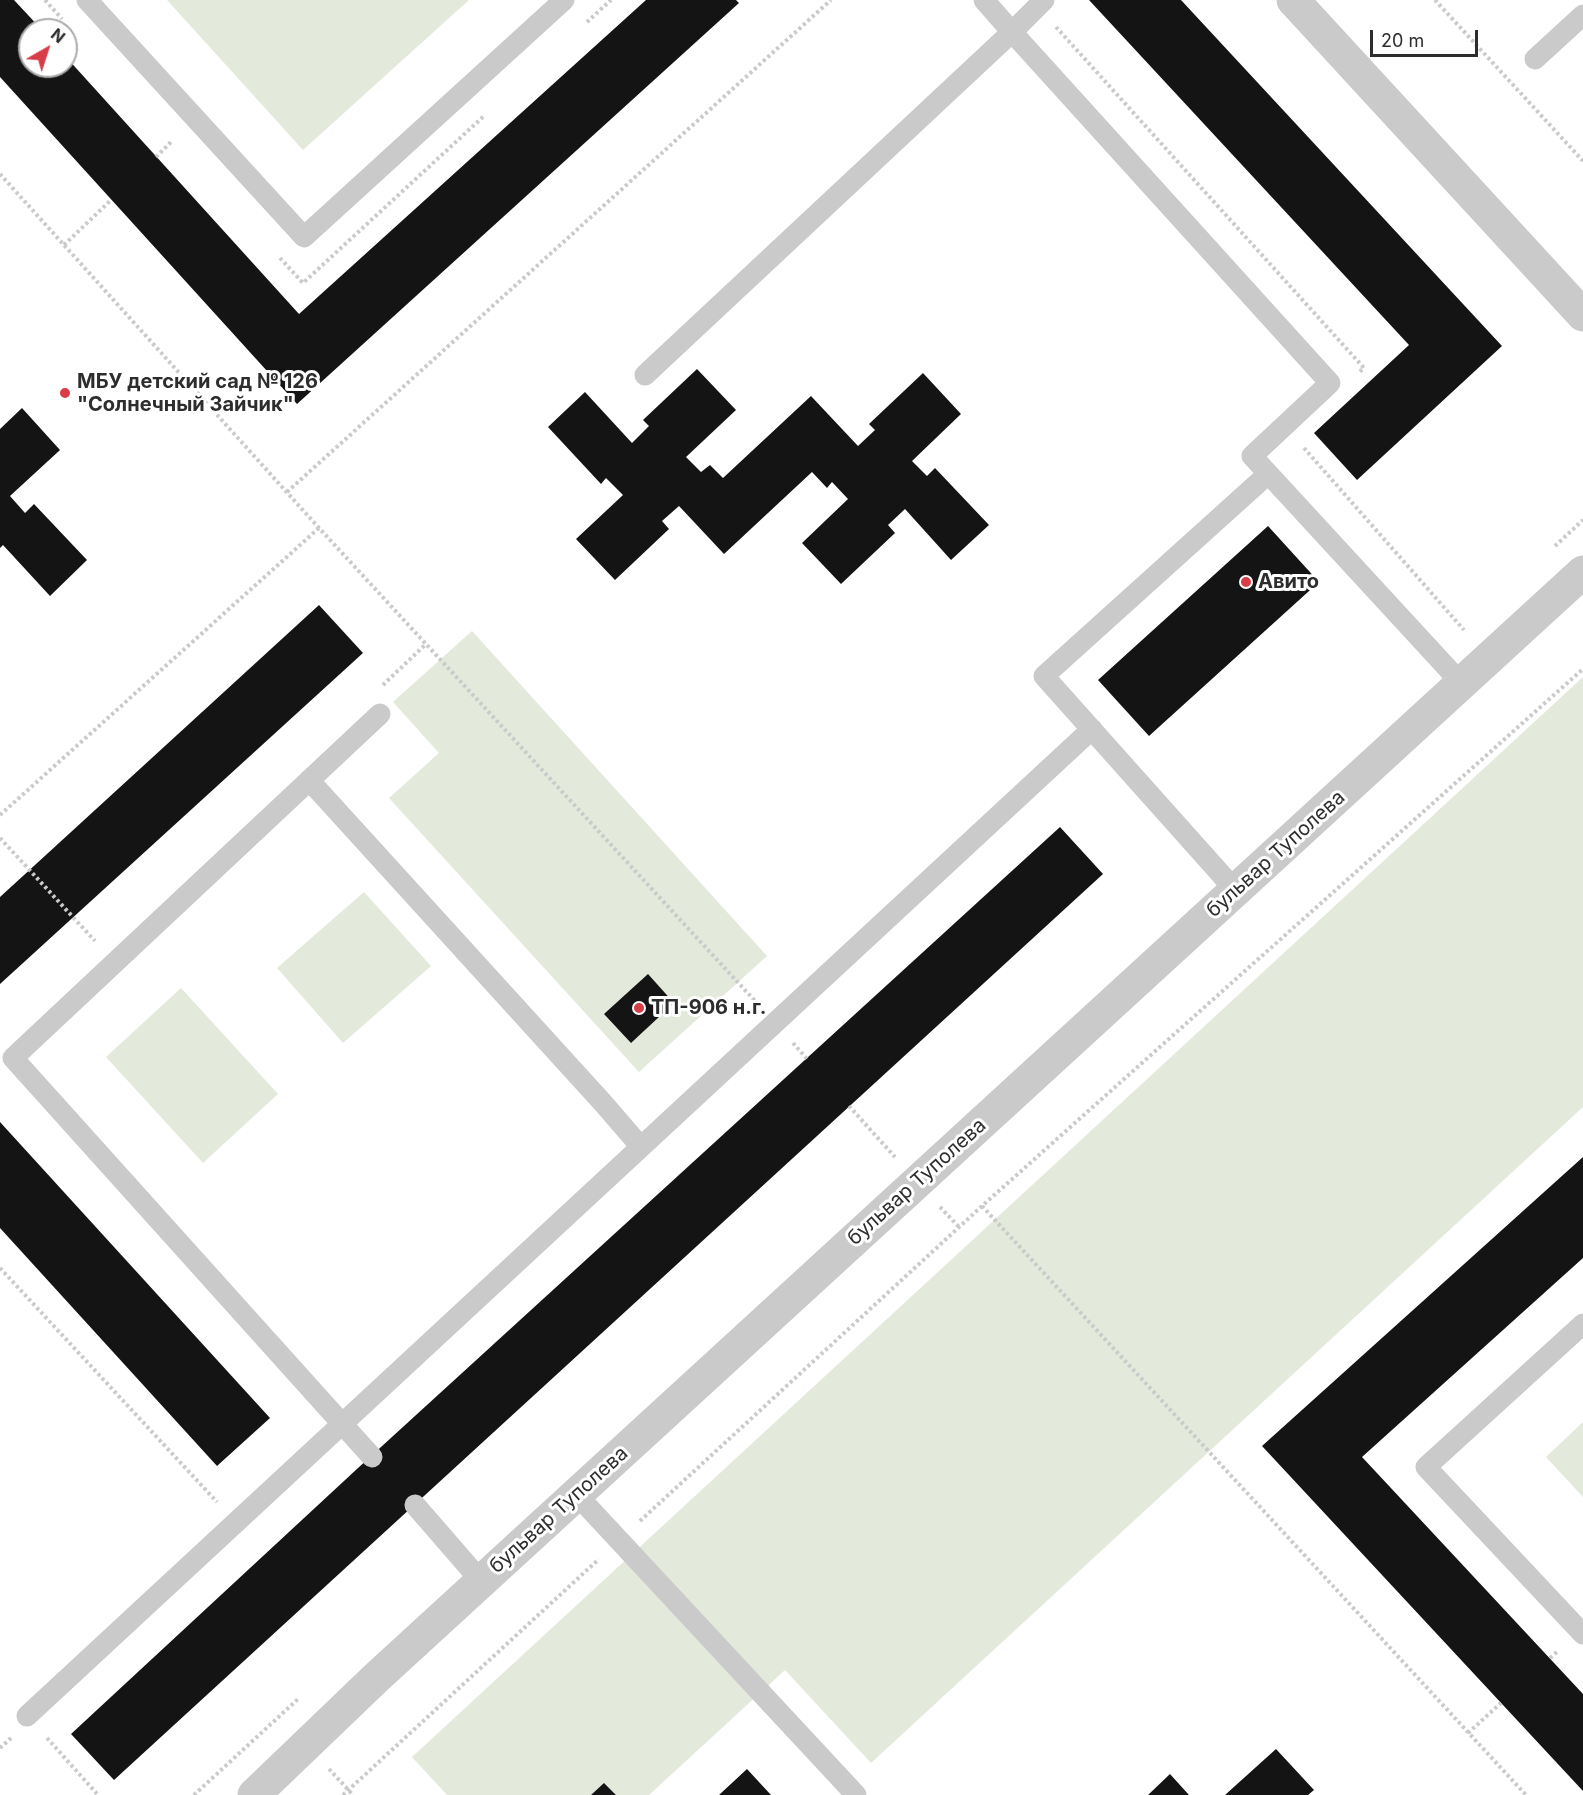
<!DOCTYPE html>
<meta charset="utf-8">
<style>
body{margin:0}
#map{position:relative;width:1583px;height:1795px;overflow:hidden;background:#fff;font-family:Inter,sans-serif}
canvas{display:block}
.north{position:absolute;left:18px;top:18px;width:60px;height:60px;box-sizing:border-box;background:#fff;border:2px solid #ababab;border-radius:50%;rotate:39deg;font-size:16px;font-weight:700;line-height:24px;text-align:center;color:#2d2d2d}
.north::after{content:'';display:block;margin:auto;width:21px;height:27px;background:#d73c47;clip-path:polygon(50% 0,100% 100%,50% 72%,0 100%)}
.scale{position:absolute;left:1370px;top:30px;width:108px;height:27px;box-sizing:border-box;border:3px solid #2d2d2d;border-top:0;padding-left:8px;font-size:18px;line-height:21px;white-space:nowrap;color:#2d2d2d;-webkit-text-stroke:4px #fff;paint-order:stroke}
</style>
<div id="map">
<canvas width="1583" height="1795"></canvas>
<div class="north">N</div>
<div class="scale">20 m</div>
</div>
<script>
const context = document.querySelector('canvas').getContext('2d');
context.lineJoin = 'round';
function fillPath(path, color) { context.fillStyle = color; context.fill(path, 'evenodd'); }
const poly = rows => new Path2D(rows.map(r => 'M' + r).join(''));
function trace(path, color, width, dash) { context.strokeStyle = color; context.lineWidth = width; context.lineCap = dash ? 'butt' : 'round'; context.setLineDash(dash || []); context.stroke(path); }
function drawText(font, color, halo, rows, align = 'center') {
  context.font = font + ' Inter,sans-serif'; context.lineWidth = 6; context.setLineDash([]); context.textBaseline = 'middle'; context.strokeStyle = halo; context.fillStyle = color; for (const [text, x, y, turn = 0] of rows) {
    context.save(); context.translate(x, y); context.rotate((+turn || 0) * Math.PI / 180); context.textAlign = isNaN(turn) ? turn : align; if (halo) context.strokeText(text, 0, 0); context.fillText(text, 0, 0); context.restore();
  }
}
fillPath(poly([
 [167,0,469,0,303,150],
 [472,631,767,956,639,1072,389,798,439,753,393,702],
 [1583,677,1583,1107,871,1763,785,1670,649,1795,447,1795,412,1757],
 [364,892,431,966,343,1043,277,968],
 [181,988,278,1094,203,1163,106,1057],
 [1583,1422,1583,1497,1546,1457]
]), '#e3e9db');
fillPath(poly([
 [0,0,14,0,42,30,30,30,30,66,66,66,66,57,299,314,646,0,736,0,739,3,297,404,0,77],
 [1089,0,1181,0,1502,346,1357,480,1314,433,1409,345],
 [697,369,736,410,686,457,701,472,710,465,723,478,811,396,858,446,875,430,869,424,923,373,961,414,912,461,927,476,935,468,989,525,951,560,905,509,888,525,895,533,841,584,802,543,848,499,832,482,827,488,812,472,724,554,679,506,662,521,669,529,615,580,576,539,623,495,606,478,601,484,548,427,585,392,632,443,649,426,643,420],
 [22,408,60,450,10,496,25,513,34,504,87,560,50,596,3,545,0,548,0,429],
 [1268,526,1319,582,1149,736,1098,680],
 [319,605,363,653,0,984,0,897],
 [1060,827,1103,874,114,1780,71,1734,358,1468],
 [648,974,674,1003,631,1043,604,1014],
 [0,1122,270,1418,217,1466,0,1228],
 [1583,1157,1583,1258,1362,1457,1583,1694,1583,1791,1262,1446],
 [1276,1749,1314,1790,1308,1795,1225,1795],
 [747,1769,771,1795,719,1795],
 [1170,1774,1189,1795,1148,1795],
 [604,1783,616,1795,591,1795]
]), '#141414');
trace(poly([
 [45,0,62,19],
 [1435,0,1583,161],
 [587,22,611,0],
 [1056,27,1364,368,1358,373],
 [156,157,173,140],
 [0,174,319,528,756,1002],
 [64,245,111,200],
 [280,258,303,283,484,116],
 [1304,448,1464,630],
 [287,492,831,0],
 [1555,546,1583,520],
 [383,685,426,644],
 [0,815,319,528],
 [0,838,95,941],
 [793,1043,807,1059],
 [849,1106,895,1157],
 [982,1206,1526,1795],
 [940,1207,959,1227],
 [0,1268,217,1502],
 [640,1521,982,1206,1583,669],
 [1550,1658,1558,1651],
 [1468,1733,1501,1703],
 [47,1738,98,1795],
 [0,1748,11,1738],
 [329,1769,353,1795],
 [194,1795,298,1699],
 [343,1795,599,1559]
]), '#cacaca', 4, [3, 3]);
trace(poly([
 [87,0,304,237,564,0],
 [984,0,1012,32,1044,0],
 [1535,59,1583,15],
 [645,375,1012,32,1330,383,1252,456,1462,684],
 [309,780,603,1103,641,1147],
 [1236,891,1044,676,1268,474],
 [1583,1324,1426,1467,1583,1634],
 [372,1457,13,1058,380,714],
 [576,1494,856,1795],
 [415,1505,481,1581],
 [27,1716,1092,729]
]), '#cacaca', 21);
trace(poly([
 [1293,0,1583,315],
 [254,1795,377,1677,1583,572]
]), '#cacaca', 33);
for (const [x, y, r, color] of [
 [65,393,6,"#d73c47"],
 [1246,582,6,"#d73c47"],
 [639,1008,6,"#d73c47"]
]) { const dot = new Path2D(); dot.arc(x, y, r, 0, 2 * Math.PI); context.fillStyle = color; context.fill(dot); trace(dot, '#fff', 2); }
drawText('bold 20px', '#2d2d2d', '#fff', [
 ["МБУ детский сад № 126",77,382],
 ["\"Cолнечный Зайчик\"",77,405],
 ["Авито",1258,582],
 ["ТП-906 н.г.",651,1008]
], 'left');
drawText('20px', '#2d2d2d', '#fff', [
 ["бульвар Туполева",1276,854,-42],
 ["бульвар Туполева",917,1182,-42],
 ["бульвар Туполева",559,1510,-42]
]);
</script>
